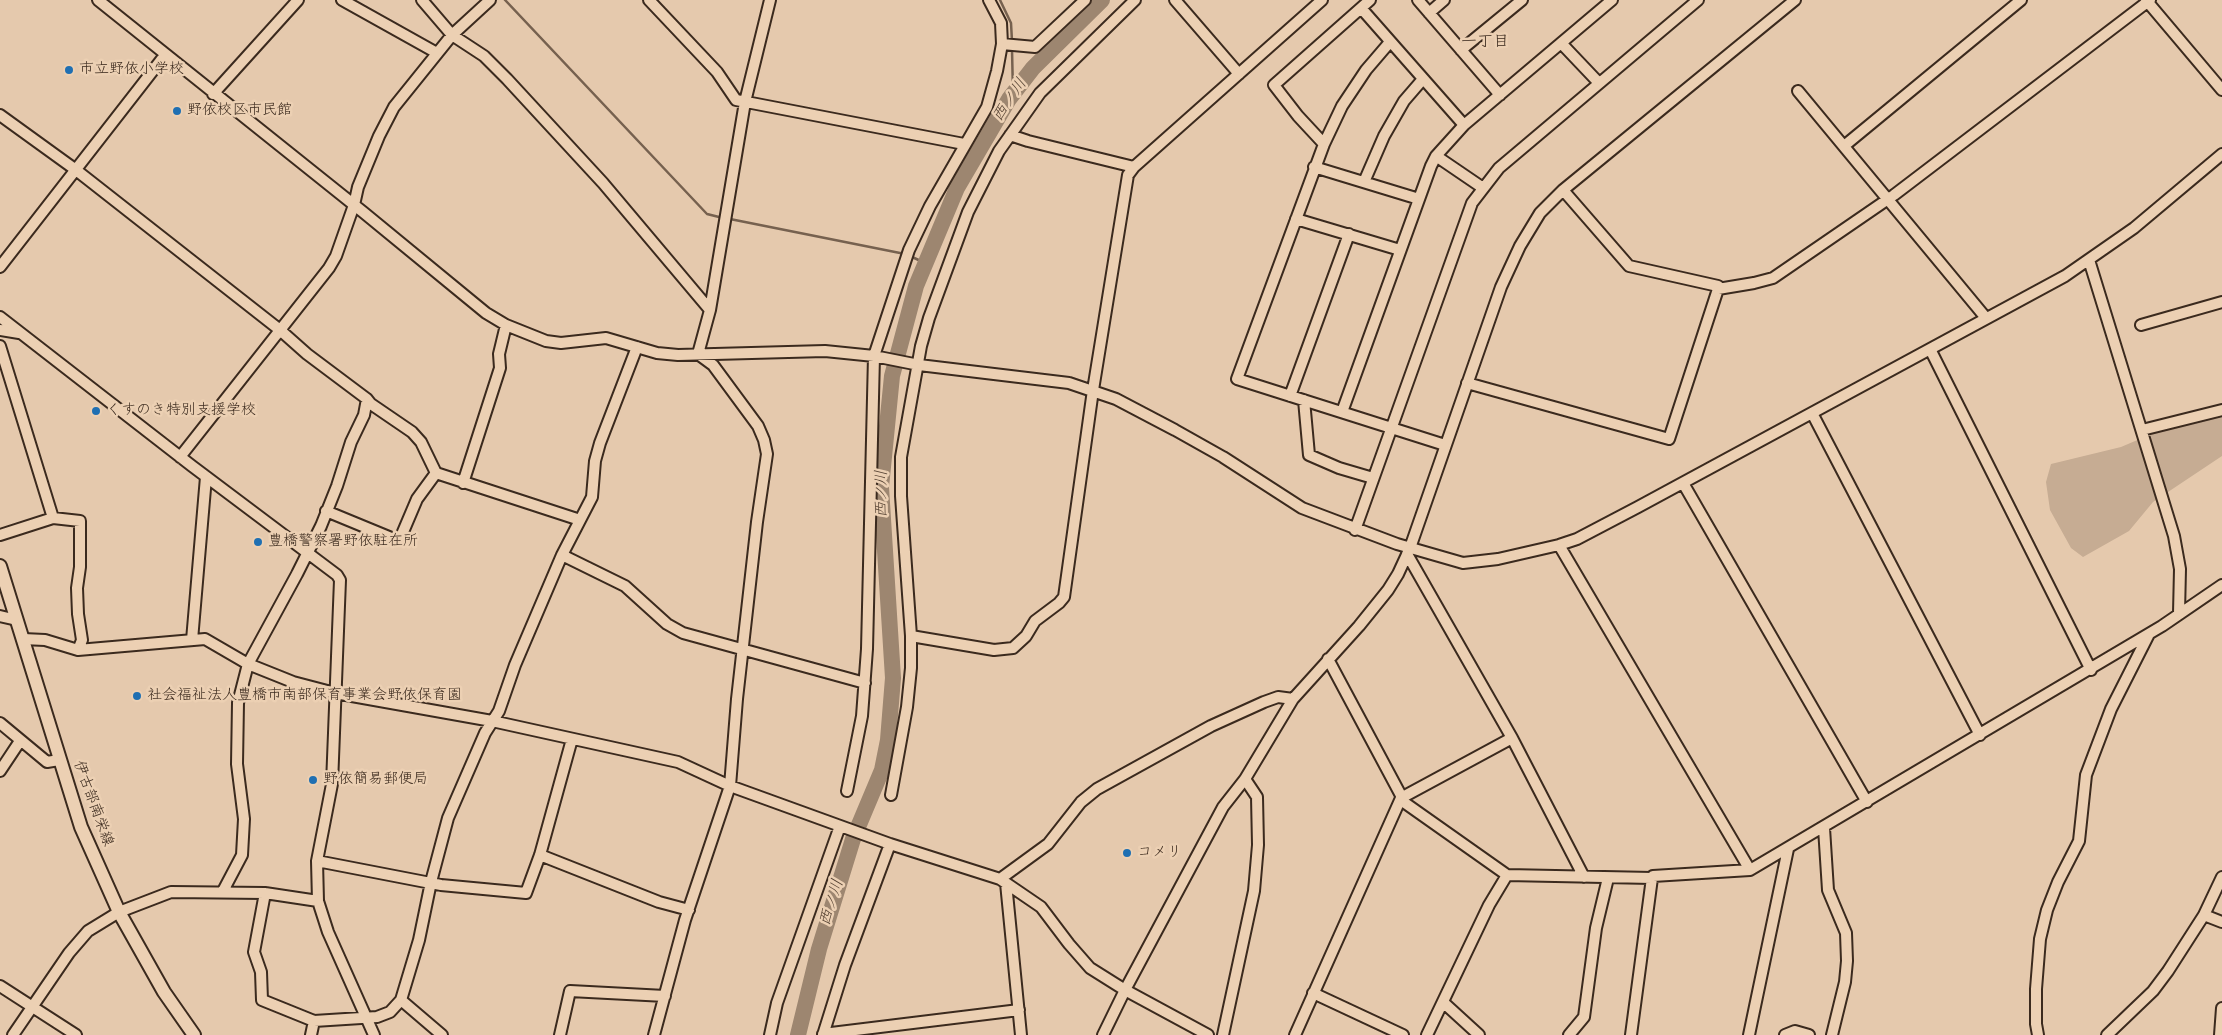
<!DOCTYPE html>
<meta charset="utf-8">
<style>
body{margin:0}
canvas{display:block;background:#e5c9ad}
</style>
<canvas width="2222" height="1035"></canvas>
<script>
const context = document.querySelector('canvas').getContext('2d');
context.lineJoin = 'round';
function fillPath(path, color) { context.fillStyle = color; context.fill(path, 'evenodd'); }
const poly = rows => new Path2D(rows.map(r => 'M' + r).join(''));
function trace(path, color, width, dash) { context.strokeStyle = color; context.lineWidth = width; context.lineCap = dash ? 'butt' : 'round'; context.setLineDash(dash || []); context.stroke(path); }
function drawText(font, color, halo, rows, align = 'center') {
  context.font = font + ' Kalam,"Klee One",sans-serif'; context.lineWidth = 5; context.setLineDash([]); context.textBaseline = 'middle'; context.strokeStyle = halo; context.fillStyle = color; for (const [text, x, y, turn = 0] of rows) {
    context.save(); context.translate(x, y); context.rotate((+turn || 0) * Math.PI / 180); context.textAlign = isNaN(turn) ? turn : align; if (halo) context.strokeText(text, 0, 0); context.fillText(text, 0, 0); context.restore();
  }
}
fillPath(poly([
 [2222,404,2222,456,2153,502,2129,531,2083,557,2071,548,2050,510,2046,482,2051,464,2121,447]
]), '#c6ac93');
trace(poly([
 [505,0,707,214,719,217],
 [1000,0,1011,23,1012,41],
 [1012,49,1013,94],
 [730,219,905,254],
 [910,256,925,263]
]), '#76614f', 2.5);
trace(poly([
 [798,1035,819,949,853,839,882,770,888,740,893,678,881,487,892,376,916,286,957,188,1009,99,1033,68,1102,0]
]), '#9d8670', 16);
const minor = poly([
 [98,0,363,212,486,313,506,325,546,341,561,343,606,338,657,353,678,355,825,351,874,356,919,365,1069,383,1116,399,1175,430,1223,457,1302,508,1397,544,1463,563,1498,559,1559,545,1577,539,1638,507,2065,276,2134,228,2222,154],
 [342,0,437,53],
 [422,0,452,35,484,56,507,79,603,183,710,310],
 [649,0,717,72,736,100,964,144],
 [1175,0,1239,74],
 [1418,0,1500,95],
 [2146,0,2222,90],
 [1361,8,1464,125],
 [1429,13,1444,0],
 [1390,42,1366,70,1342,106,1324,144,1237,379,1445,445],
 [1561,43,1599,83],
 [1002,44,1035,47,1085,0],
 [1461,50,1522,0],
 [1798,91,1986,318],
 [213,94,298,0],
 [0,115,76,170,280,330,307,354,367,399,371,404,412,432,421,442,436,473,580,520],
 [1010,135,1028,141,1134,167],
 [1324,144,1298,116,1274,85,1370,0],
 [1844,146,2021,0],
 [1436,156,1483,188],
 [1314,167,1419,199],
 [1364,182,1384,136,1404,101,1423,79],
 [1563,190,1629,266,1718,286,1718,289,1754,283,1773,278,1894,195,2150,0],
 [1296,219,1400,250],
 [2089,260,2174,536,2180,569,2179,613],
 [0,267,165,55],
 [0,317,192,466,337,575,340,580,332,784,317,861,318,901,328,932,374,1035],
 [2141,325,2222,302],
 [0,330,19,333],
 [0,346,53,518],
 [1930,349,2091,670],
 [698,354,710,310,745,102,770,0],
 [1467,383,1669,439,1718,289],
 [1290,396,1349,234],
 [1304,400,1309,455,1339,468,1373,478],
 [1342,412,1431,166,1436,156,1464,125,1612,0],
 [1812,413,1980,735],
 [2142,430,2222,410],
 [180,457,329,268,336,256,354,205,358,187,379,136,394,107,452,35,490,0],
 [463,483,500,368,499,354,506,325],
 [1683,483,1867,802],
 [326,511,394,539,400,539,417,499,436,473],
 [1355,530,1472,203,1499,168,1698,0],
 [0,535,53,518,80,521,80,567,77,588,78,614,82,640,78,650],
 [1559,545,1750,870],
 [1407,554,1512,738,1584,877],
 [562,555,625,586,667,624,683,633,865,683],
 [0,616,17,620],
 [911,636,994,650,1013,648,1026,636,1035,621,1059,603,1064,597,1093,390,1128,175,1134,167,1322,0],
 [23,639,45,640,78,650,205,639,248,664,293,682,335,693,492,721,678,762,730,786,890,844,1000,879,1041,907,1069,944,1090,968,1125,990,1208,1035],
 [192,640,206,477],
 [1328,659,1405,803,1507,875,1652,878,1653,876,1750,870,2162,626,2222,585],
 [0,723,47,762,59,760],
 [0,771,20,741],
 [847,791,862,716,867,649,874,356,909,250,930,206,987,107,997,71,1002,44,1001,23,989,0],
 [891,795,907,707,911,668,911,636,901,496,901,457,921,346,929,318,968,212,999,151,1040,93,1135,0],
 [1824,828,1828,890,1846,933,1847,961,1845,982,1832,1035],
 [540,855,659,902,689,910],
 [317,861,441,885,526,893,540,855,572,739],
 [1000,879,1048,844,1081,802,1097,789,1211,726,1264,702,1278,697,1293,699],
 [1006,883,1021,1035],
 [223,891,242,855,244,819,237,764,238,703,248,664,297,574,321,526,337,486,351,442,364,415,367,399],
 [265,893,254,952,261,972,262,1000,314,1021],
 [2204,915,2222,922],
 [0,986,76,1035],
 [1313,993,1403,1035],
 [401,1000,442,1035],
 [1444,1003,1479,1035],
 [823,1034,1019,1010],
 [13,1035,69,953,88,931,119,912,171,892,265,893,318,901],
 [311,1035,314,1021,377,1017,390,1012,401,1000,419,940,431,882,448,818,485,733,499,711,515,665,562,555,592,497,595,461,600,443,637,347],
 [560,1035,570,991,665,996],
 [654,1035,685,920,730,786,737,699,757,522,767,454,764,440,758,426,713,365,698,354],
 [770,1035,777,1003,840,826],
 [823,1035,845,965,890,844],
 [1103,1035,1125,990,1223,807,1245,779,1293,699,1359,626,1388,590,1398,574,1410,548,1501,287,1520,246,1540,213,1563,190,1795,0],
 [1223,1035,1254,891,1258,845,1257,797,1245,779],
 [1295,1035,1401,798,1512,738],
 [1427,1035,1489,905,1507,875],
 [1569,1035,1584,1017,1596,928,1608,878],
 [1631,1035,1652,878],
 [1749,1035,1788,849],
 [1785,1035,1795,1031,1809,1035],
 [2038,1035,2036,1024,2036,989,2040,939,2047,910,2058,882,2079,841,2086,775,2111,709,2149,634],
 [2107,1035,2153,991,2168,971,2204,915,2222,877],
 [2220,1035,2222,1008]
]);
const major = poly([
 [0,566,81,827,119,912,164,992,194,1035]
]);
trace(minor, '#3b2a1e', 14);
trace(major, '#3b2a1e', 16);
trace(minor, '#ecd0b3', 10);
trace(major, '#ecd0b3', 12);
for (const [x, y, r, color] of [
 [69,70,5,"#1f6fb2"],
 [177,111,5,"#1f6fb2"],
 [96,411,5,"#1f6fb2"],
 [258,542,5,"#1f6fb2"],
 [137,696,5,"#1f6fb2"],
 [313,780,5,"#1f6fb2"],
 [1127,853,5,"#1f6fb2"]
]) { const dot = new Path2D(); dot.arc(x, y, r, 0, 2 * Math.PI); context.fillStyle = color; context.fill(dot); trace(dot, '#ecd0b3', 2); }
drawText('15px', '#3b2a1e', '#ecd0b3', [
 ["市立野依小学校",79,70],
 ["野依校区市民館",187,111],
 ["くすのき特別支援学校",106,411],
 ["豊橋警察署野依駐在所",268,542],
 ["社会福祉法人豊橋市南部保育事業会野依保育園",147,696],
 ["野依簡易郵便局",323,780],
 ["コメリ",1137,853]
], 'left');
drawText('15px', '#3b2a1e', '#ecd0b3', [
 ["伊古部南栄線",92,804,70]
]);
drawText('16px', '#3b2a1e', '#ecd0b3', [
 ["一丁目",1485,43]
]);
drawText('italic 16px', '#544132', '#ecd0b3', [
 ["西ノ川",1011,101,-56],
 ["西ノ川",883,494,-90],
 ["西ノ川",833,903,-73]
]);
</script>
